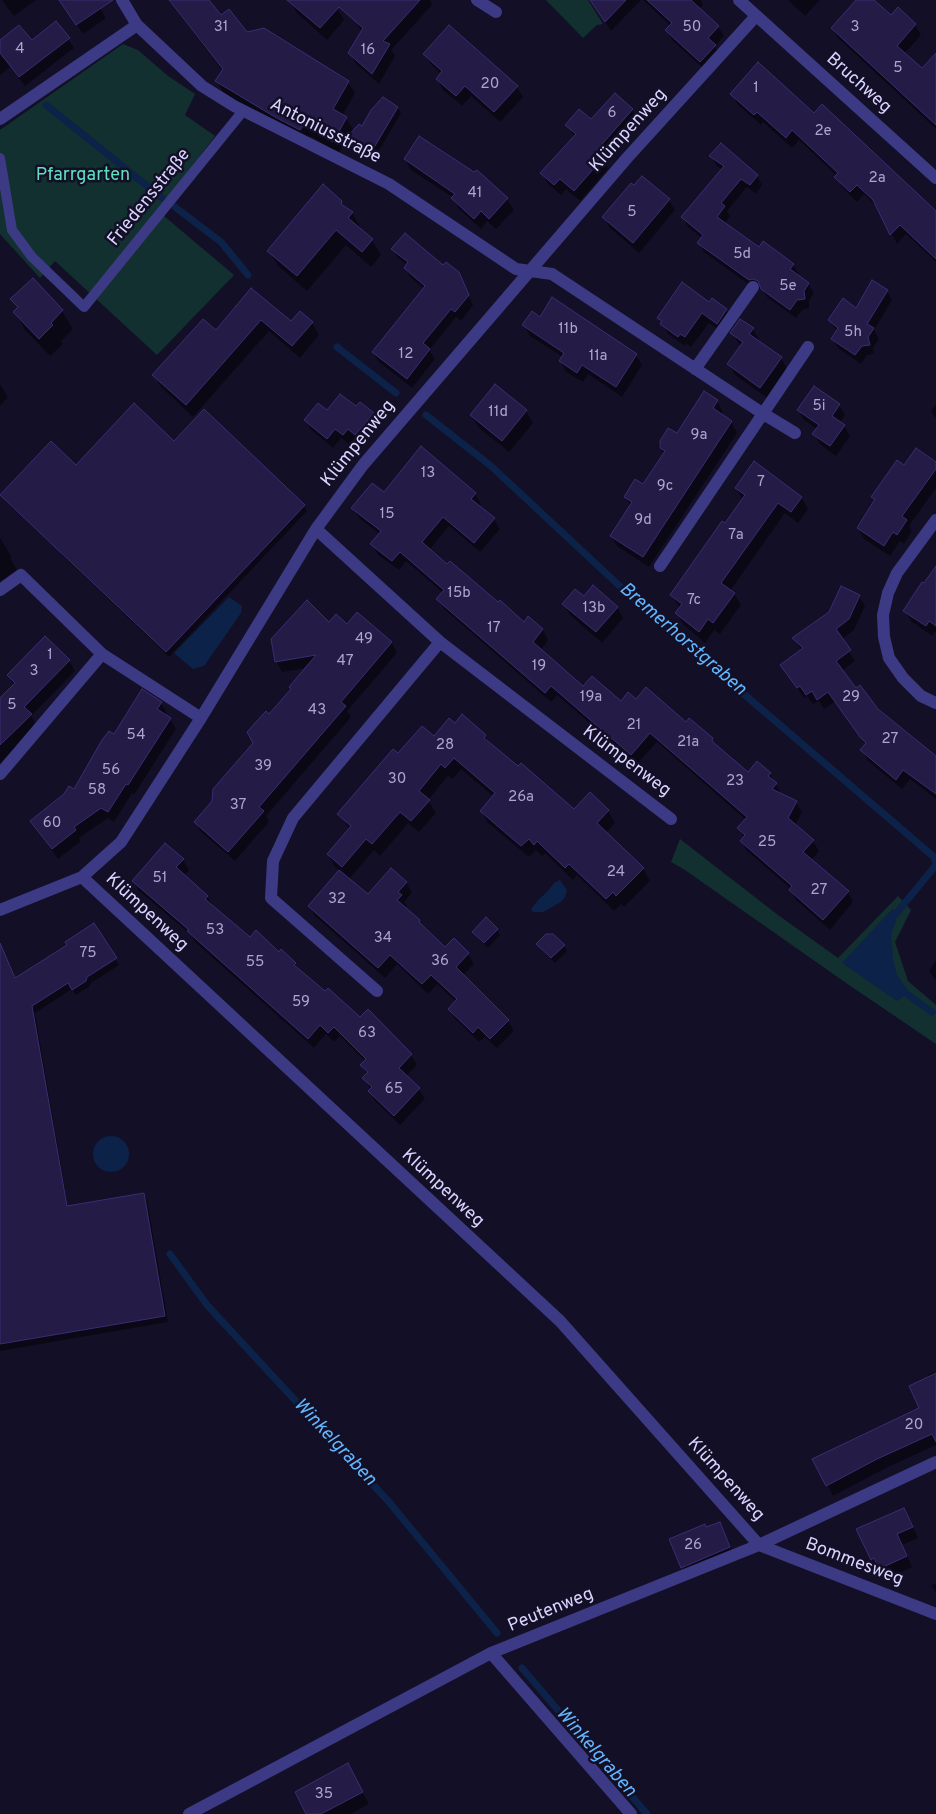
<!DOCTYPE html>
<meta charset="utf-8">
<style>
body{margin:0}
canvas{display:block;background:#130f26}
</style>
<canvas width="936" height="1814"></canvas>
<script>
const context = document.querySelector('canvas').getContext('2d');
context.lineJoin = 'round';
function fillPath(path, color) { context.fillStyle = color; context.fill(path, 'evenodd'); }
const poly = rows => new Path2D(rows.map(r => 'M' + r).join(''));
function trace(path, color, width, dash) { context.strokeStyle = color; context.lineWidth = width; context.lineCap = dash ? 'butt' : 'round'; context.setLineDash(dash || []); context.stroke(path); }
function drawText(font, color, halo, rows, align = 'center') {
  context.font = font + ' Overpass,sans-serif'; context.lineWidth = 5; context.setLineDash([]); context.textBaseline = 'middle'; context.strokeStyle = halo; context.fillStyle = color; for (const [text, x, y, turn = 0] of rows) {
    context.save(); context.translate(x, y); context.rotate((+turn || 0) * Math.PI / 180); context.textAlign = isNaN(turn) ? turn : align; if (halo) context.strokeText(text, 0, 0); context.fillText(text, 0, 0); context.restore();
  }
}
fillPath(poly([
 [546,0,588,0,603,24,597,25,583,38],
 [123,44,138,50,168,76,195,94,185,115,215,136,158,211,234,275,157,355,55,261,40,278,0,234,0,130],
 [680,839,778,915,838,958,898,896,911,910,895,942,908,981,936,1005,936,1044,849,985,685,870,671,862]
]), '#12302f');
fillPath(poly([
 [229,597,242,606,241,613,204,666,193,669,174,653],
 [560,880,567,890,565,897,561,902,543,912,533,912,531,909,538,900,547,892,554,883],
 [893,908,896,922,891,934,893,959,897,975,909,992,897,1001,842,963],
 '93 1154a18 18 0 1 1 36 0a18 18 0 1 1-36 0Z'
]), '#0c2248');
fillPath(poly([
 [2,0,36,0,14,16],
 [60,0,95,0,106,18,83,34],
 [168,0,207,0,221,17,247,33,264,30,348,82,355,93,342,116,346,118,354,131,398,108,401,113,373,161,348,146,346,142,339,153,310,136,307,141,282,128,223,92,217,81,223,71],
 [291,0,328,0,337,8,344,20,327,40,297,13,290,1],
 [373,0,430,0,432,5,391,50,395,56,379,84,356,64,350,53,361,31,355,20],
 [598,0,641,0,611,31,599,13],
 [643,0,701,0,703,5,699,9,718,26,724,36,715,46,720,56,706,71,672,40,666,30,671,26],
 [788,0,820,0,805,16],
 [856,0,872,0,891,17,915,25,921,35,904,54,922,70,936,57,936,129,838,38,832,28,857,1],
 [68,38,74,48,25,86,10,67,0,75,0,42,32,42],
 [424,54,517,87,523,97,500,122,471,96,462,106,443,90,437,79,441,74,431,64],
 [615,94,632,110,638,121,603,160,608,169,580,201,566,189,561,195,548,184,542,173,575,137,567,125,591,121],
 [732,94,814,115,936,212,936,262,906,234,897,244,879,209,864,194,857,202,842,187,836,177,837,176,799,140,792,148,763,122,761,125,738,105],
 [711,156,757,176,762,185,756,194,747,187,727,211,730,216,724,224,759,249,793,265,799,274,797,276,808,284,814,293,809,301,809,308,802,310,796,318,768,298,762,289,755,289,704,252,699,243,702,238,688,227,683,217,722,170,716,165],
 [405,159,475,174,477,172,507,199,514,210,496,229,487,221,481,229,459,209,452,197,411,170],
 [669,200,675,210,639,253,610,228,604,217],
 [341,202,345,208,352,213,361,228,360,229,372,240,381,255,371,267,346,245,307,291,278,266,269,251],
 [393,249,463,283,473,305,461,321,456,317,429,350,435,359,412,388,378,361,373,352,424,289,410,277,405,268,407,265,398,258],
 [251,290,291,323,312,323,319,335,300,358,269,331,193,417,161,387,154,375,216,331],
 [887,291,892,300,874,330,879,339,873,347,874,354,867,355,861,364,838,348,832,339,837,331,829,320,856,310],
 [12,299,62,311,73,329,61,341,63,344,50,356,25,330,15,312,18,309],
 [712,300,726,310,732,321,723,333,709,323,691,347,686,343,685,346,668,334,659,318,710,303],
 [540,318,636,355,642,365,622,397,588,374,583,382,566,372,560,361,563,357,530,336,524,325],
 [753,329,759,340,758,342,781,358,787,369,767,398,735,375,729,364,741,347,732,333],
 [0,384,8,397,0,406],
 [495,386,526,411,533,423,509,452,478,427,471,415],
 [717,401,723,412,721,415,731,422,737,433,649,567,617,546,611,536,631,506,625,497,644,486,664,455,658,446,669,429,677,435],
 [936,404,936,419,931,411],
 [839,405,845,415,840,423,844,426,850,436,836,456,820,444,814,434,817,429,804,420,798,410],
 [356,408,373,414,379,424,362,445,354,439,349,444,341,438,333,448,311,430,306,420,327,412],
 [174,443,304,506,307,511,169,657,62,555,51,541,49,542,5,501,2,495,76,467],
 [421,448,475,494,481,504,479,507,494,519,500,529,480,552,449,526,429,550,524,624,528,618,543,630,548,640,541,650,583,687,621,703,636,701,686,723,712,739,716,746,748,774,770,774,782,795,796,802,802,812,795,825,813,841,819,851,811,860,848,892,853,902,830,930,796,900,790,890,791,889,747,851,741,841,744,838,739,829,746,820,657,742,637,764,557,695,551,702,444,609,438,599,443,593,406,561,399,570,378,555,372,544,380,534,359,518,353,508,384,493],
 [936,463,936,488,909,526,912,531,904,544,900,541,890,556,864,539,858,528,875,501,873,497,904,467],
 [736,488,802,498,808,509,798,523,785,513,730,591,734,593,741,605,720,634,714,630,705,643,683,624,677,613,680,608,671,595,743,500],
 [0,538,12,557,10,558,17,570,0,581],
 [936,579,936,632,935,632,932,636,911,621,905,611],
 [859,596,865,606,854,630,841,640,855,661,842,671,855,689,877,710,936,757,936,799,910,779,902,789,868,761,862,750,866,745,835,702,824,709,819,701,813,704,807,696,804,698,782,665,801,650,794,638],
 [564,604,617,607,623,618,602,643,570,615],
 [329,624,347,626,392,643,397,653,347,711,351,717,266,816,269,822,235,861,201,832,195,822,213,801,254,743,270,716,292,689,307,668,282,672,276,661],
 [69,661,75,671,31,716,37,725,0,763,0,700,14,685,8,675],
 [161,703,167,714,165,716,170,719,176,729,134,795,132,793,114,822,108,818,79,838,81,841,58,859,31,821,74,791,114,736],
 [462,716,485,736,490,744,574,810,590,793,608,811,615,823,606,833,643,868,650,881,624,907,621,904,614,911,577,875,573,880,545,853,542,856,536,850,529,857,488,823,481,811,494,797,461,769,453,779,448,776,428,800,436,813,419,832,408,823,380,856,374,850,349,879,368,896,406,882,412,893,404,902,407,906,405,908,419,921,424,928,445,949,454,940,468,954,474,964,463,975,508,1021,514,1031,497,1048,485,1037,479,1042,455,1019,449,1009,456,1002,437,984,428,994,397,964,385,978,315,916,309,906,340,871,335,867,328,854,350,829,339,814,398,755,434,738,455,725],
 [165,844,183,860,189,870,184,876,207,896,213,906,250,939,295,964,300,971,360,1019,368,1011,411,1055,417,1065,406,1076,419,1089,425,1099,400,1125,375,1101,369,1091,371,1090,364,1078,368,1075,362,1065,365,1061,340,1036,334,1042,326,1034,314,1048,195,942,191,935,139,891,134,881],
 [497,930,500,935,488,948,476,937,473,932],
 [538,944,564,945,567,951,555,963,541,950],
 [115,959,119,965,91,983,89,987,76,995,72,989,35,1013,68,1207,143,1194,147,1200,168,1322,0,1351,0,966,15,979],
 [936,960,936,981,929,971],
 [936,1371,936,1445,884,1469,833,1496,814,1460,921,1408,929,1378,928,1375],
 [910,1520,918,1538,902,1545,912,1567,887,1579,881,1569,878,1570,872,1559],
 [719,1523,735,1558,688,1577,682,1567,706,1528],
 [936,1584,936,1593,931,1585],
 [354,1777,369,1804,351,1814,308,1814]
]), '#0007');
trace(poly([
 [46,105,162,198],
 [175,207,221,242,248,275],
 [337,347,396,393],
 [426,415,491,466,640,605,934,857,936,864],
 [890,921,936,865],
 [900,989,932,1012],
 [170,1254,207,1305,389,1502,497,1633],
 [522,1668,647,1814]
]), '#0c2248', 7);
const building = poly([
 [59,0,113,0,76,25,59,0],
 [169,0,209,0,221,15,229,9,247,32,264,28,349,81,333,109,347,117,333,142,304,125,300,130,275,117,215,81,223,69,169,0],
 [287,0,420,0,383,41,390,44,372,74,348,53,363,28,339,7,320,28,287,0],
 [590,0,626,0,605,22,590,0],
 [647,0,691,0,719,26,708,38,716,45,700,62,665,30,672,23,647,0],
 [856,0,874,0,891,15,898,7,916,24,897,46,922,68,936,53,936,125,831,28,856,0],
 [56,21,70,38,19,77,0,53,0,40,19,25,32,40,56,21],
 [449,25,518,86,494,112,465,86,456,96,436,79,442,71,423,54,449,25],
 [758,62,814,113,822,104,936,211,936,259,900,225,890,235,873,200,857,185,850,192,834,177,838,173,792,130,786,138,757,112,754,115,730,94,758,62],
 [615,93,633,109,596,151,603,158,574,191,560,179,554,185,540,173,576,134,565,125,579,109,591,119,615,93],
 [383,97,398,107,369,156,343,141,359,124,362,126,371,110,383,97],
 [419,136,474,172,477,170,508,198,489,219,481,211,474,219,451,198,455,194,404,159,419,136],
 [721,143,758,175,750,185,741,179,721,203,725,206,717,217,759,247,763,241,778,252,794,264,790,269,809,283,804,291,805,299,797,300,790,310,761,289,758,281,753,279,749,280,697,243,703,235,681,217,724,166,709,156,721,143],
 [642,176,670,199,633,243,602,217,631,183,634,185,642,176],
 [323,184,342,201,341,204,353,212,348,218,373,239,362,252,336,230,297,276,267,251,323,184],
 [405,233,443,265,446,262,459,272,469,295,455,312,451,309,423,343,430,349,407,379,372,352,425,286,404,268,408,262,391,249,405,233],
 [33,278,63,310,51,323,53,325,39,339,13,312,18,307,10,299,33,278],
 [872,280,888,290,867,324,874,328,868,337,870,345,862,346,855,355,831,339,838,328,828,320,843,298,856,308,872,280],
 [682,282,709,302,712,298,727,309,717,324,702,313,685,337,680,334,678,337,660,324,662,321,657,318,682,282],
 [251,288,291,321,300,311,313,322,292,346,261,320,186,405,152,375,203,319,216,330,251,288],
 [552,297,637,354,616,387,582,365,577,373,559,361,564,353,522,325,532,311,540,317,552,297],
 [740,319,754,328,749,334,782,357,760,388,727,364,743,342,730,333,740,319],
 [495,384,527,410,502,441,470,415,495,384],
 [814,386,840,404,832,416,845,425,830,446,812,434,819,425,797,410,814,386],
 [704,391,718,400,713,408,732,421,643,557,610,536,632,502,624,497,635,479,643,484,665,451,660,448,660,441,668,428,677,433,704,391],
 [340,394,356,406,360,402,374,413,355,435,348,429,343,435,335,429,327,439,304,420,318,403,327,410,340,394],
 [134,403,174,441,204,409,305,505,166,652,0,495,51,441,76,465,134,403],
 [421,446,476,493,471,499,495,518,474,543,443,517,422,542,447,564,450,561,498,602,500,600,524,622,528,616,543,629,533,642,583,686,592,676,621,701,628,692,636,699,646,687,686,722,689,718,713,738,712,740,714,743,748,772,757,761,771,773,768,776,777,783,772,789,797,801,788,818,814,840,803,852,849,891,823,920,789,890,792,886,740,841,745,835,737,828,747,817,650,733,631,755,551,686,545,693,436,599,444,590,400,552,392,561,370,544,381,531,351,508,372,483,384,492,421,446],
 [916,448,936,462,936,469,902,516,907,520,897,535,893,532,884,546,857,528,875,499,871,497,897,460,904,465,916,448],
 [754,461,802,497,791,512,778,503,721,583,735,593,713,623,708,619,699,632,675,613,682,604,670,595,722,521,725,523,745,495,735,488,754,461],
 [936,566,936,626,929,621,926,626,903,611,922,582,924,583,936,566],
 [593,585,618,607,596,632,562,604,575,589,584,596,593,585],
 [841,586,860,595,849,619,836,629,851,650,836,661,856,688,860,685,878,709,936,756,936,794,903,770,896,780,860,750,866,743,860,737,828,692,817,700,812,691,806,695,800,686,797,688,780,665,803,648,792,638,829,612,841,586],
 [307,600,329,622,336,614,347,624,357,612,392,642,341,702,346,706,259,807,264,811,228,852,194,822,212,801,213,789,253,743,247,732,266,711,269,714,291,689,289,687,316,655,275,662,271,639,307,600],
 [45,636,70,660,24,707,32,714,0,745,0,698,15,683,7,675,45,636],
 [142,689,162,702,157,709,171,718,128,785,126,784,108,812,101,808,74,827,76,830,52,849,30,821,64,794,69,786,74,789,102,740,109,731,114,734,142,689],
 [462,714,486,735,484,738,518,766,521,763,574,809,590,792,609,810,597,823,644,868,616,896,613,892,606,899,569,864,565,868,537,841,534,845,529,839,521,846,480,811,495,793,454,758,445,768,441,764,419,791,430,800,411,821,400,812,372,844,366,839,342,867,327,854,351,826,337,814,393,749,398,753,422,726,434,736,449,718,455,723,462,714],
 [165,843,184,859,176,867,208,896,205,899,250,937,256,930,279,952,281,949,296,963,294,965,325,991,328,988,360,1017,368,1009,412,1054,399,1068,420,1088,394,1116,368,1091,372,1087,362,1078,368,1072,360,1065,366,1059,334,1027,328,1033,320,1025,308,1039,187,931,189,930,132,881,165,843],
 [391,868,407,882,398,892,402,895,397,900,420,920,419,922,445,947,454,938,469,953,456,967,509,1020,490,1039,478,1027,473,1033,448,1009,457,999,431,975,422,984,390,955,378,968,308,906,339,870,368,894,391,868],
 [486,917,498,929,484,943,472,932,486,917],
 [94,923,117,958,87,977,86,981,72,990,68,983,32,1006,67,1206,144,1193,165,1316,0,1344,0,943,15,978,67,945,65,942,94,923],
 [546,934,553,934,565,945,551,958,536,944,546,934],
 [936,1373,936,1442,932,1434,877,1459,826,1486,812,1459,919,1408,909,1386,936,1373],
 [904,1508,913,1527,897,1534,907,1556,879,1569,874,1558,871,1560,856,1529,904,1508],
 [720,1522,730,1547,681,1568,669,1539,705,1524,706,1527,720,1522],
 [348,1763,363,1792,321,1814,306,1814,295,1792,348,1763]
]);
fillPath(building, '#241b47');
trace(building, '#3b2d73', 1);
trace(poly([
 [0,158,12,230,32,257,84,307,243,111]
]), '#3d3a85', 10);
trace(poly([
 [122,0,137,25,202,86,234,106,389,184,516,269,552,274,762,413,795,433],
 [477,0,496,12],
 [739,0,936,178],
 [0,119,137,25],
 [695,369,753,287],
 [936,520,897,573,888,593,883,615,884,637,889,658,903,678,921,696,936,703],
 [316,529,440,642,671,819],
 [660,566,808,347],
 [0,590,21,575,102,654,201,718],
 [0,774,102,654],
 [82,877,560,1321,759,1545,936,1614],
 [0,910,82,877,121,842,201,718,316,529,363,465,627,158,756,16],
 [377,991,271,898,273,861,293,818,440,642],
 [491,1653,631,1814],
 [189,1814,491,1653,759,1545,936,1462]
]), '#3d3a85', 12);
drawText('15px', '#aca6d1', null, [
 ["31",221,28],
 ["50",692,28],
 ["3",855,28],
 ["4",20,50],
 ["16",368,51],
 ["5",898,69],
 ["20",490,85],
 ["1",756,89],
 ["6",612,114],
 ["2e",823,132],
 ["2a",877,179],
 ["41",475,194],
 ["5",632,213],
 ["5d",742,255],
 ["5e",788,287],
 ["11b",568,330],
 ["5h",853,333],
 ["12",406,355],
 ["11a",598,357],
 ["5i",819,407],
 ["11d",498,413],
 ["9a",699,436],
 ["13",428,474],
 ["7",761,483],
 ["9c",665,487],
 ["15",387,515],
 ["9d",643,521],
 ["7a",736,536],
 ["15b",459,594],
 ["7c",694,601],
 ["13b",594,609],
 ["17",494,629],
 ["49",364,640],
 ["1",50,656],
 ["47",345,662],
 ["19",539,667],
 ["3",34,672],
 ["19a",591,698],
 ["29",851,698],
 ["5",12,706],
 ["43",317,711],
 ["21",634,726],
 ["54",136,736],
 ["27",890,740],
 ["21a",688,743],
 ["28",445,746],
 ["39",263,767],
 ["56",111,771],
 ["30",397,780],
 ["23",735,782],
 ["58",97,791],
 ["26a",521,798],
 ["37",238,806],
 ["60",52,824],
 ["25",767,843],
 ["24",616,873],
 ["51",160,879],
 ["27",819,891],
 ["32",337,900],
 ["53",215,931],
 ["34",383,939],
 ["75",88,954],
 ["36",440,962],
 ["55",255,963],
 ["59",301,1003],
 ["63",367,1034],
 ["65",394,1090],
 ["20",914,1426],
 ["26",693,1546],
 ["35",324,1795]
]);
drawText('18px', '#d9d4ff', '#130f26', [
 ["Bruchweg",858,84,42],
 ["Klümpenweg",629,131,-48],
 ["Antoniusstraße",325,132,27],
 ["Friedensstraße",150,198,-51],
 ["Klümpenweg",359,444,-51],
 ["Klümpenweg",626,762,37],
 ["Klümpenweg",146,913,43],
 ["Klümpenweg",442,1189,43],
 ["Klümpenweg",725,1480,48],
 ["Bommesweg",854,1563,21],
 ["Peutenweg",551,1611,-22]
]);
drawText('18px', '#5fe0c0', '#130f26', [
 ["Pfarrgarten",83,176]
]);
drawText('italic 19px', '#62b6ff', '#130f26', [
 ["Bremerhorstgraben",682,640,41],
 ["Winkelgraben",334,1443,47],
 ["Winkelgraben",595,1753,49]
]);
</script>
